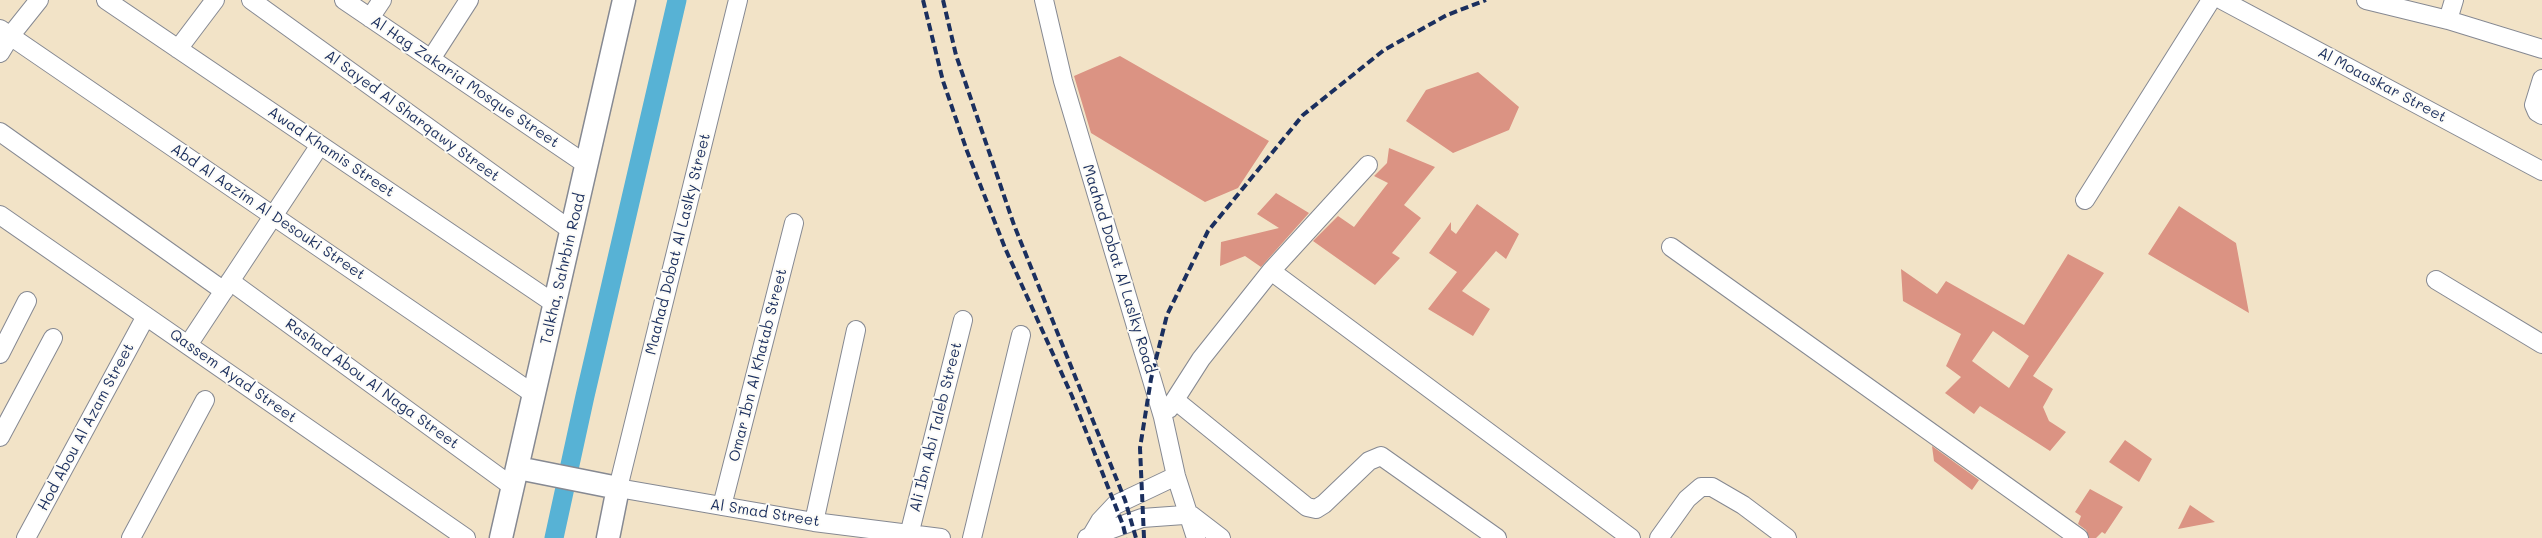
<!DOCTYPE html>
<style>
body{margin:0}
canvas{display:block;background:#f2e3c7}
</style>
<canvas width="2542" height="538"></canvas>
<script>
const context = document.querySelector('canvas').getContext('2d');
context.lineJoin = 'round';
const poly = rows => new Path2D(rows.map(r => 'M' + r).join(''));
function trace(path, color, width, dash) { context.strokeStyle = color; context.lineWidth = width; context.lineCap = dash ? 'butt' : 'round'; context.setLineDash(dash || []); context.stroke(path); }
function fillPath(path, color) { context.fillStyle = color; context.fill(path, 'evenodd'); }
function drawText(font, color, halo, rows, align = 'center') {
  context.font = font + ' Mali,sans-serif'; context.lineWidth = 4; context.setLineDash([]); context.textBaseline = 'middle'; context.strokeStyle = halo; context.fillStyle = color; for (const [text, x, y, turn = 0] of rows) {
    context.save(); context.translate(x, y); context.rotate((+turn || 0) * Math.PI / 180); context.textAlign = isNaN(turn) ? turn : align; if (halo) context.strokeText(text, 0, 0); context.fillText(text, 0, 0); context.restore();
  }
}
trace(poly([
 [554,538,585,396,677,0]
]), '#57b2d5', 19);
fillPath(poly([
 [1120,56,1269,141,1238,188,1205,202,1091,133,1074,76],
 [1478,72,1519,107,1509,130,1453,153,1406,121,1426,90],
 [1389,148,1435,167,1404,205,1421,218,1392,253,1400,258,1375,285,1313,241,1338,216,1354,227,1388,183,1374,176,1387,163],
 [1276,193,1309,213,1261,267,1245,256,1220,266,1221,242,1279,228,1257,214],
 [1477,204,1519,234,1506,259,1496,251,1462,291,1490,309,1473,336,1428,309,1457,272,1429,253,1451,222,1451,230,1456,234],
 [2179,206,2236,243,2249,313,2148,254],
 [2068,254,2104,273,2033,376,2053,389,2043,407,2049,421,2066,432,2050,451,1980,406,1974,414,1945,393,1961,377,1946,366,1961,334,1903,301,1901,269,1937,294,1946,281,2024,325],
 [1993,331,2029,356,2009,388,1972,361],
 [2125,440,2152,459,2139,482,2109,462],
 [1932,446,1979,480,1972,490,1934,461],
 [2090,489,2123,507,2105,534,2102,532,2096,538,2089,538,2086,530,2078,524,2081,516,2075,512],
 [2190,505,2215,522,2178,529]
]), '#db9383');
const minor = poly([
 [106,0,555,304],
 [251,0,572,231],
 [344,0,587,165],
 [738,0,618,488,814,522,941,538],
 [1044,0,1063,81,1163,417,1176,476,1196,538],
 [2222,0,2542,171],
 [2366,0,2448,20,2542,49],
 [370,18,382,0],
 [2448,20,2454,0],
 [0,29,535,395],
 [178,49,215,0],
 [0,53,11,35,39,0],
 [431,59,469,0],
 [2542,79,2534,105,2537,112,2542,115],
 [0,132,224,291],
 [2085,200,2211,0],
 [0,215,466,538],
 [1671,247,2079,538],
 [1271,271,1631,538],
 [2436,280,2542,344],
 [230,281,513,487],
 [188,345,320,145],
 [0,354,27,301],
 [1175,400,1307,507,1316,509,1324,504,1369,461,1381,456,1497,538],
 [1169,409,1201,359,1271,271,1368,165],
 [0,437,53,338],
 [722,506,794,223],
 [814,522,856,330],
 [909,535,963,320],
 [26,538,146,316],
 [131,538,205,400],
 [972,538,1021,335],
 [1087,538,1142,518,1184,515,1191,515,1221,538],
 [1090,538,1100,521,1115,505,1176,476],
 [1659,538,1687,499,1701,487,1712,487,1743,505,1787,538]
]);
const major = poly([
 [518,468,618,488,608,538],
 [501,538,624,0]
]);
trace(minor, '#868992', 20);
trace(major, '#868992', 25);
trace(minor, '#fff', 18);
trace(major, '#fff', 22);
trace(poly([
 [923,0,943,81,967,151,1005,248,1072,396,1123,525,1126,538],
 [943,0,956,55,1014,225,1125,500,1136,538],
 [1144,538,1140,448,1151,379,1167,315,1208,231,1303,115,1384,50,1447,15,1486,0]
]), '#1b2f5e', 4, [8, 4]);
drawText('15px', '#1b2f5e', '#fdfcf7', [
 ["Al Hag Zakaria Mosque Street",465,82,34],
 ["Al Moaaskar Street",2382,85,28],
 ["Al Sayed Al Sharqawy Street",412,116,36],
 ["Awad Khamis Street",331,152,34],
 ["Abd Al Aazim Al Desouki Street",268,212,34],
 ["Maahad Dobat Al Laslky Street",678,244,-76],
 ["Talkha, Sahrbin Road",563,269,-77],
 ["Maahad Dobat Al Laslky Road",1119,269,73],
 ["Omar Ibn Al Khatab Street",758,365,-76],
 ["Qassem Ayad Street",233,376,35],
 ["Rashad Abou Al Naga Street",372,384,36],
 ["Hod Abou Al Azam Street",86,427,-62],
 ["Ali Ibn Abi Taleb Street",936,427,-76],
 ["Al Smad Street",765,513,9]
]);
</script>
